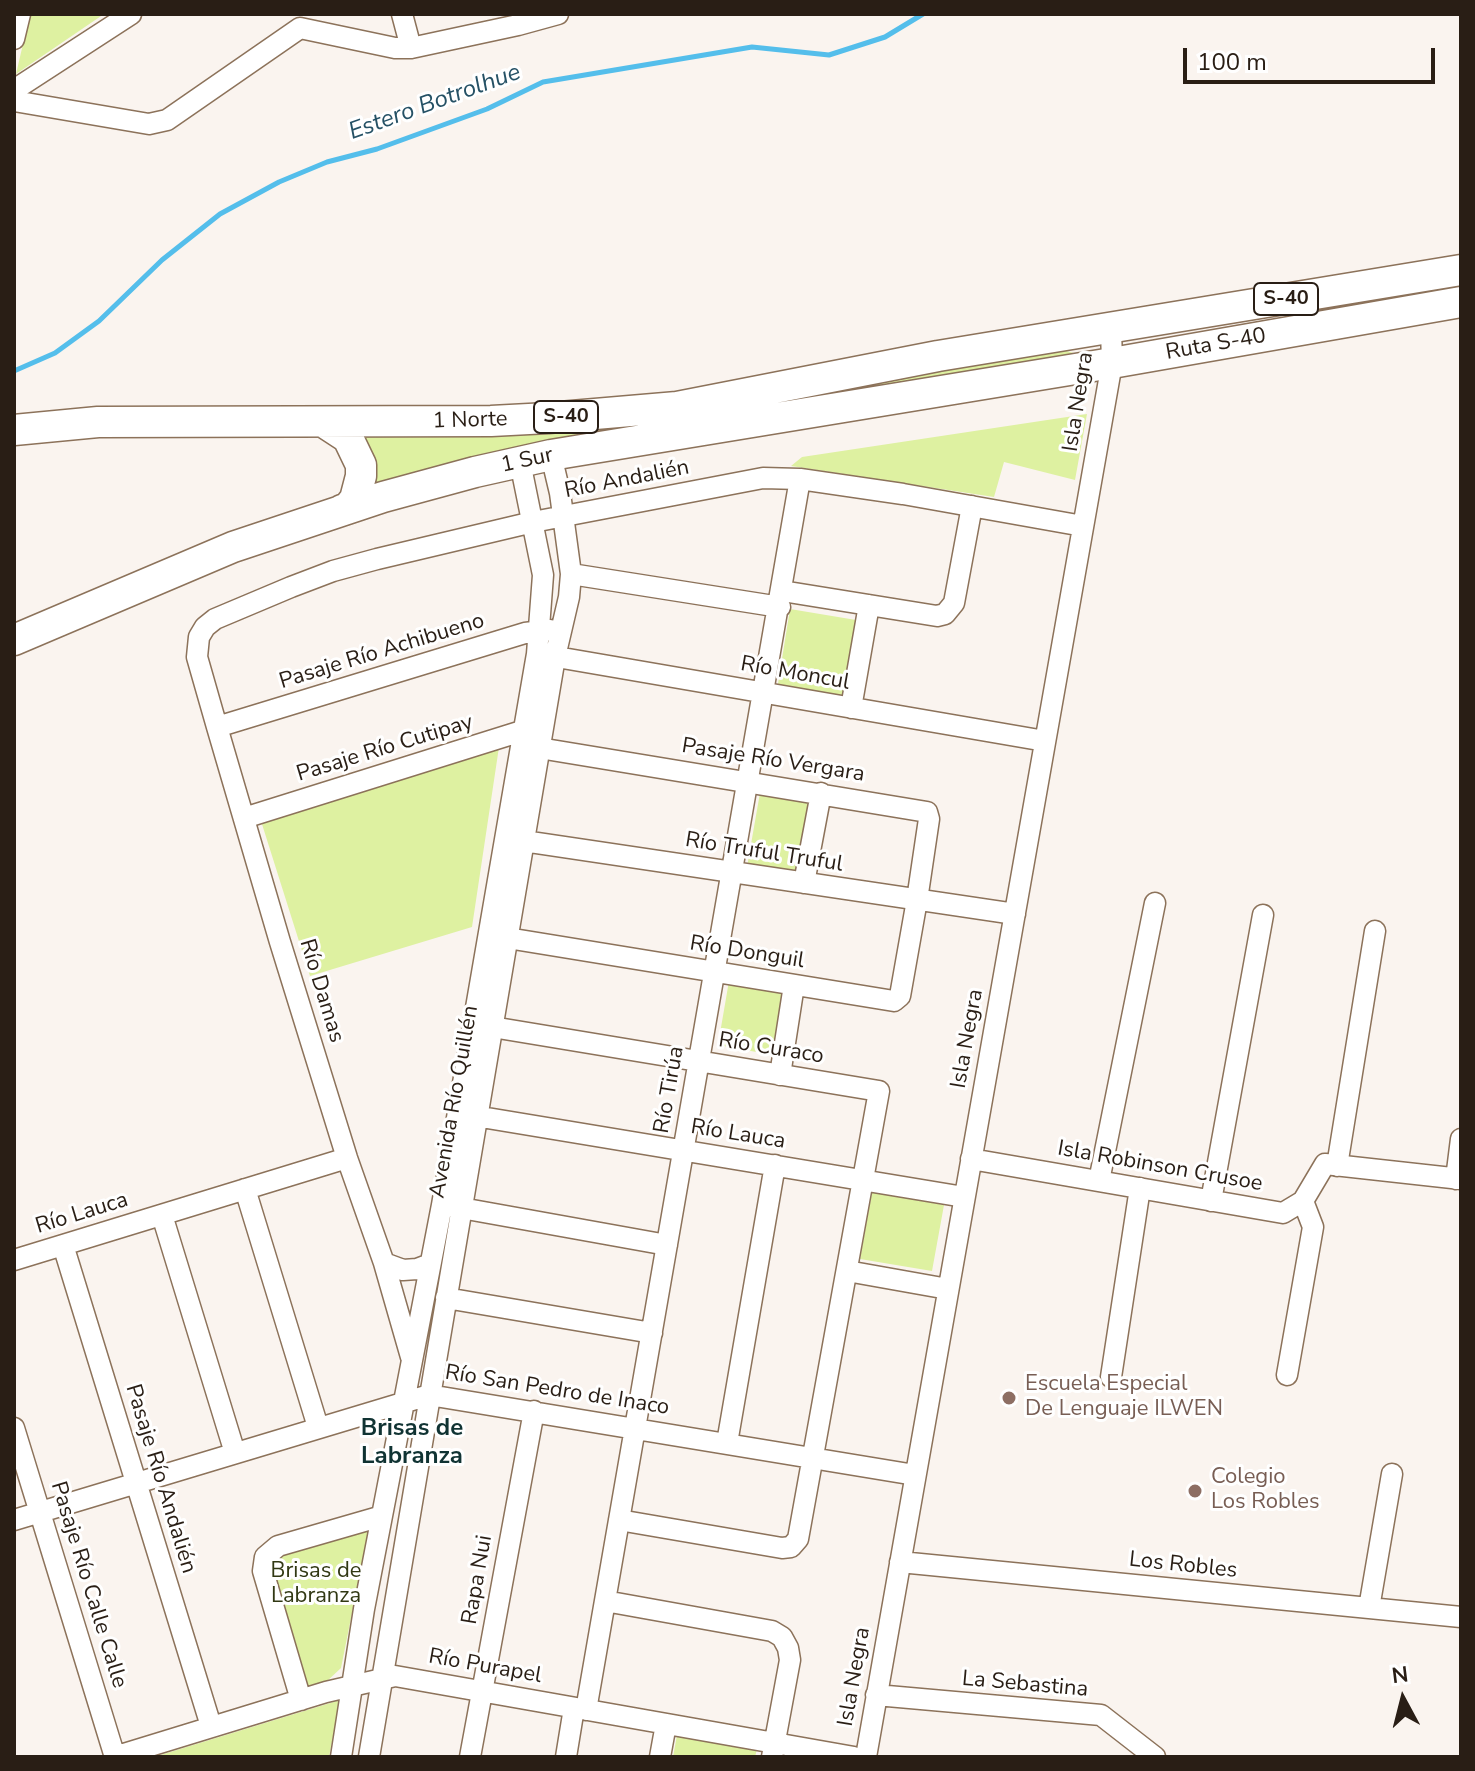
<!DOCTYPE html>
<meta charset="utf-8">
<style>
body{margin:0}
#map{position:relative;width:1475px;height:1771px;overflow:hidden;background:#faf4ef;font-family:"Nunito Sans",sans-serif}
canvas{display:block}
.frame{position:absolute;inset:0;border:16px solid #291e15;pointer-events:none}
.north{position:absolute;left:1363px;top:1659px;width:80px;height:80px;-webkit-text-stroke:6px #fff;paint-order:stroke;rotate:353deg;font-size:22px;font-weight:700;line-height:32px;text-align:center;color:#291e15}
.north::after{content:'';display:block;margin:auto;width:28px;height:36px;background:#291e15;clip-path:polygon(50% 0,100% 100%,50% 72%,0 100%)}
.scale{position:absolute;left:1183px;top:48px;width:252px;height:36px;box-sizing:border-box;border:4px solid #291e15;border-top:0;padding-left:10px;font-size:24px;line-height:28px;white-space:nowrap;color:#291e15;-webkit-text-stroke:6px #fff;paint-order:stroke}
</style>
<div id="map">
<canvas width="1475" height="1771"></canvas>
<div class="frame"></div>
<div class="north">N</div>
<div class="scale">100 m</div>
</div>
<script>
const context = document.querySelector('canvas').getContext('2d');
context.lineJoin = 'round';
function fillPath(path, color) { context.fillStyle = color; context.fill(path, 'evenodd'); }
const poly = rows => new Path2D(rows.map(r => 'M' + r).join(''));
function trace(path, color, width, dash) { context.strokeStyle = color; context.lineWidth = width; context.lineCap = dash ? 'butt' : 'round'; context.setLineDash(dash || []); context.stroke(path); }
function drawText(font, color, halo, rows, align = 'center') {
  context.font = font + ' "Nunito Sans",sans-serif'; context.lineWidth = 6; context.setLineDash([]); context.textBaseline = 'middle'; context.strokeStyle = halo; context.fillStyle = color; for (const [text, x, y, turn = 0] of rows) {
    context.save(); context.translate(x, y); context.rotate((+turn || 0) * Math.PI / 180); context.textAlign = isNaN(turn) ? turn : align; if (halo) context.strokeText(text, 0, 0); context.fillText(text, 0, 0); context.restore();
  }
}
fillPath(poly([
 [30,14,104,14,16,74],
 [1063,350,1081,355,369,494,357,434,788,397],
 [1087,414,1075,480,1004,462,994,497,791,466,802,457],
 [790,609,856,620,843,700,777,690],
 [499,747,472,927,310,976,261,821],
 [761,787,812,797,796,872,747,867],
 [730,975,786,985,773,1055,718,1045],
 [872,1192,944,1205,932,1271,860,1259],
 [369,1528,341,1668,325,1683,304,1686,268,1575,272,1558],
 [340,1700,329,1757,154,1757],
 [677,1735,757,1749,755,1757,673,1757]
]), '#def1a1');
trace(poly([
 [14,371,55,353,99,321,162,260,220,214,279,182,327,162,377,149,487,109,543,82,752,47,829,55,885,37,923,14]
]), '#54beeb', 5);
const minor = poly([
 [402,14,411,48],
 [14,39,20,14],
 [14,90,131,14],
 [14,101,149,124,167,120,300,28,395,48,411,48,518,25,558,14],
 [571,574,780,607],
 [782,591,937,616,945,614,954,603,972,506],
 [545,655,1045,741],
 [851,708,869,605],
 [217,727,525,633,550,630],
 [244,818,525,730,535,732],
 [510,839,1015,914],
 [804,883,821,793],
 [495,936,894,1001,900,996,917,900,929,819,927,812,527,746],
 [480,1025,879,1091,798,1539,791,1547,782,1548,619,1520],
 [780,1075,794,985],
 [463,1114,964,1197],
 [971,1159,1283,1213,1303,1201,1325,1164,1461,1179],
 [1337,1166,1375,931],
 [1456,1179,1461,1139],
 [1099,1181,1155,903],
 [245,1189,318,1427],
 [1211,1201,1263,915],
 [450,1206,667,1245],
 [162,1215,235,1453],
 [63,1245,211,1726],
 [14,1260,347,1158],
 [384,1263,403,1270,417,1269,430,1264],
 [847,1271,948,1289],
 [446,1298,652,1333],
 [411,1357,384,1263,347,1158,280,942,217,727,197,657,199,637,205,627,215,619,291,587,333,571,377,559,533,522,763,478,800,479,903,494,1083,526],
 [1287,1375,1313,1227,1303,1201],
 [1111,1377,1140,1188],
 [14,1428,115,1757],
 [727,1443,775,1165],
 [14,1520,429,1395,915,1475],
 [900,1562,1461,1617],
 [605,1601,772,1631,782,1637,788,1648,790,1660,772,1757],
 [1369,1608,1392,1474],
 [876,1695,1101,1715,1155,1757],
 [301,1700,263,1571,265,1557,278,1546,382,1516],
 [586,1710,800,479],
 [114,1757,326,1692,395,1676,854,1757],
 [341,1757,364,1609,442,1205,537,654,543,575,520,462],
 [369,1757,555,657,569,597,571,574,560,493,551,455],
 [470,1757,534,1411],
 [566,1757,574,1708],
 [660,1757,666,1724],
 [866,1757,1112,363,1111,329]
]);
const primary = poly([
 [325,423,348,438,361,465,361,476,355,499,348,508,342,510],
 [14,430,98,422,491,421,548,418,677,407,938,356,1461,270],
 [14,640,233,547,383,497,475,472,551,455,1112,363,1461,302]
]);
trace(minor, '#8c725a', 23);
trace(primary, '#8c725a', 33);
trace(minor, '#fff', 20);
trace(primary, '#fff', 30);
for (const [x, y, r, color] of [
 [1009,1398,8,"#8d6e63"],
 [1195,1491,8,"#8d6e63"]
]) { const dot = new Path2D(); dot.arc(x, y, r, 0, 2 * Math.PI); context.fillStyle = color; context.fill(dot); trace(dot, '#fff', 3); }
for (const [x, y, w] of [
 [1286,299,64],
 [566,417,64]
]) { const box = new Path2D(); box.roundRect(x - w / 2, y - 16, w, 32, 6); context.fillStyle = '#fff'; context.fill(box); trace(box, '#291e15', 2); }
drawText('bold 20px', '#291e15', null, [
 ["S-40",1286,299],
 ["S-40",566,417]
]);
drawText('22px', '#291e15', '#fff', [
 ["Ruta S-40",1216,345,-10],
 ["Isla Negra",1079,402,-81],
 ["1 Norte",470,421,-2],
 ["1 Sur",527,461,-12],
 ["Río Andalién",627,480,-11],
 ["Pasaje Río Achibueno",382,652,-17],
 ["Río Moncul",795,674,10],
 ["Pasaje Río Cutipay",385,749,-17],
 ["Pasaje Río Vergara",773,761,9],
 ["Río Truful Truful",764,853,9],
 ["Río Donguil",747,953,9],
 ["Río Damas",321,991,73],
 ["Isla Negra",968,1039,-80],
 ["Río Curaco",771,1049,9],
 ["Río Tirúa",670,1090,-80],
 ["Avenida Río Quillén",455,1102,-80],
 ["Río Lauca",738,1135,9],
 ["Isla Robinson Crusoe",1160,1167,10],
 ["Río Lauca",82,1214,-17],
 ["Río San Pedro de Inaco",557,1391,9],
 ["Pasaje Río Andalién",160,1479,73],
 ["Los Robles",1183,1566,6],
 ["Rapa Nui",478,1580,-80],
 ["Pasaje Río Calle Calle",88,1585,73],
 ["Río Purapel",485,1667,10],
 ["Isla Negra",855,1677,-80],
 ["La Sebastina",1025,1685,5]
]);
drawText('22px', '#785e54', '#fff', [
 ["Escuela Especial",1025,1385],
 ["De Lenguaje ILWEN",1025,1410],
 ["Colegio",1211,1478],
 ["Los Robles",1211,1503]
], 'left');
drawText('22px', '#313813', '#fff', [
 ["Brisas de",316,1572],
 ["Labranza",316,1597]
]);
drawText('italic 24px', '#255165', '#fff', [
 ["Estero Botrolhue",435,103,-20]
]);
drawText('bold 24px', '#103333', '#fff', [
 ["Brisas de",412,1429],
 ["Labranza",412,1457]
]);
</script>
